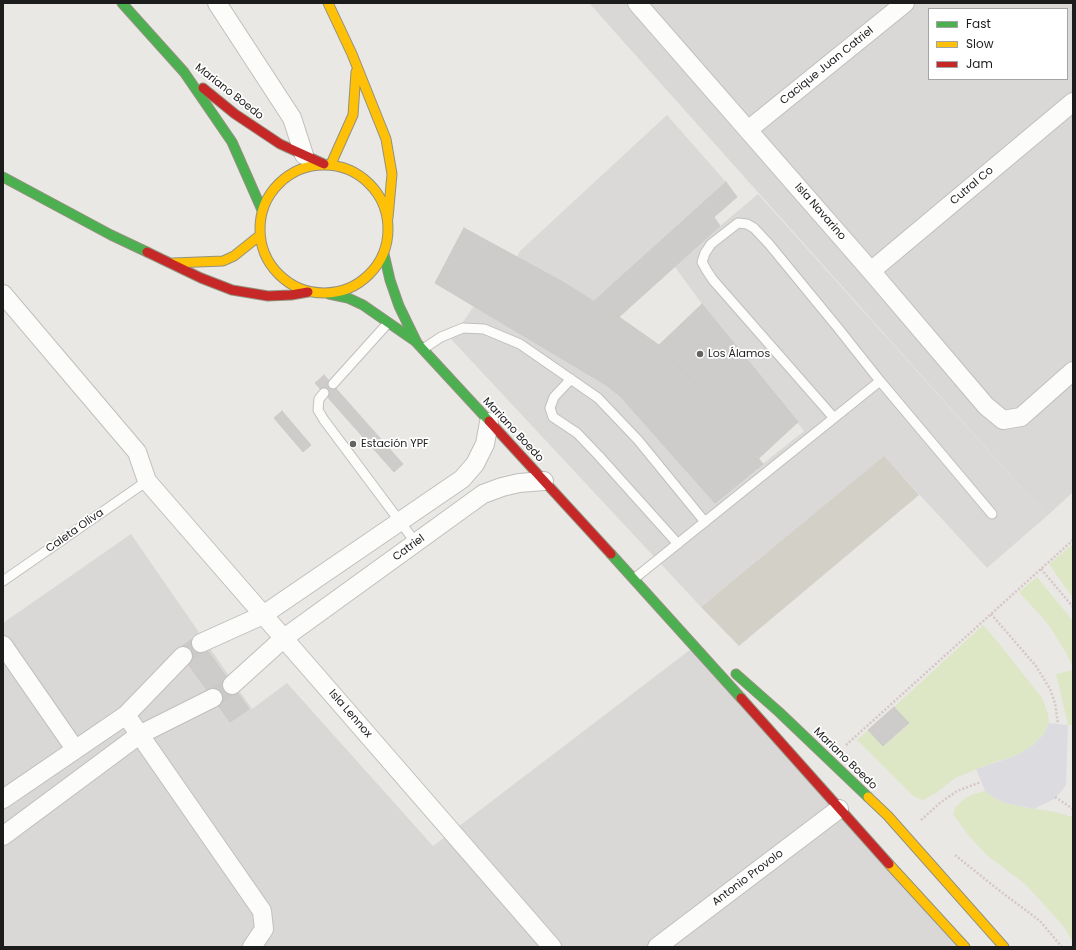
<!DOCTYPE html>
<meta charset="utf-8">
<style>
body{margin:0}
#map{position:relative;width:1076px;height:950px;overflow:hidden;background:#eae8e5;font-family:Poppins,sans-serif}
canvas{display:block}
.frame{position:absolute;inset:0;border:4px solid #1c1c1c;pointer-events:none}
.legend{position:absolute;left:928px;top:8px;width:140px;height:72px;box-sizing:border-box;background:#fff;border:1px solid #a4a4a4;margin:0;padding:5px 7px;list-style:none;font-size:12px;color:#1c1c1c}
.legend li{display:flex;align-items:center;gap:8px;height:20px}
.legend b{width:20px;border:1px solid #a4a4a4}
</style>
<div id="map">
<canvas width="1076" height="950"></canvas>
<div class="frame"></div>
<ul class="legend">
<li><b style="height:5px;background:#4caf50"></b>Fast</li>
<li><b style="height:5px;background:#ffc107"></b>Slow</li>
<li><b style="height:5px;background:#c62828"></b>Jam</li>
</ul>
</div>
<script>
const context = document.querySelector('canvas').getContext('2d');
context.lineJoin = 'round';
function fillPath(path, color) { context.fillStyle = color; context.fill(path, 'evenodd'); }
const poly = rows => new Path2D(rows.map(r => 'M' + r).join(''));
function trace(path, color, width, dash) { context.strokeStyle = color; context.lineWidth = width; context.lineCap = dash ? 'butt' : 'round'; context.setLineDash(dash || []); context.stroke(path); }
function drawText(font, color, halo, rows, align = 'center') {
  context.font = font + ' Poppins,sans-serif'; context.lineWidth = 3.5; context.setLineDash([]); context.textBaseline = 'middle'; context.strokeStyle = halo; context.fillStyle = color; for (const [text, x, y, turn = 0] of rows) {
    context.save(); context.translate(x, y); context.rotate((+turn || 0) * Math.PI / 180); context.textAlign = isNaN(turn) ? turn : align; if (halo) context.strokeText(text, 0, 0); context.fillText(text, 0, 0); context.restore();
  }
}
fillPath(poly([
 [589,3,1073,3,1073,492,1047,516],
 [929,9,1067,9,1067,79,929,79],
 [131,534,252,709,287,683,433,846,695,646,959,947,3,947,3,623]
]), '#d9d8d7');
fillPath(poly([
 [884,455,919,495,739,646,701,607]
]), '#d3d0c7');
fillPath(poly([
 [1073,544,1073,597,1065,587,1049,564],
 [1037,577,1073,621,1073,667,1065,651,1048,624,1019,592],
 [983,625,997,641,1042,698,1048,714,1049,723,1044,734,1032,746,1015,756,995,762,955,778,936,793,923,800,913,796,857,740,868,730,884,746,909,724,894,707],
 [1073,670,1073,725,1068,725,1056,674],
 [985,791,993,797,1004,803,1023,807,1055,812,1073,817,1073,942,1064,927,1039,899,1025,884,988,856,968,835,953,814,955,808,964,799,973,794]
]), '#dde6c5');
fillPath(poly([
 [667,115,726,182,594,301,563,282,517,257,520,251],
 [758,194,1047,516,987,568,884,456,701,607,451,339,474,306,606,385,620,396,715,502,804,431,702,304,675,267,720,226]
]), '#dad9d8');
fillPath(poly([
 [1049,723,1068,725,1066,785,1060,793,1054,799,1034,809,1004,803,993,797,985,791,976,769,1015,756,1032,746,1044,734]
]), '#dcdce0');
const building = poly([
 [726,182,737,197,714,217,720,226,619,317,594,301,726,182],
 [464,228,563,282,619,317,659,345,727,419,763,464,715,503,620,396,606,385,435,283,464,228],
 [702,304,798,422,758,459,727,419,659,345,702,304],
 [324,375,403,464,394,472,315,383,324,375],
 [282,411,311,445,303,452,274,418,282,411],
 [197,636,249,709,230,722,178,650,197,636],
 [894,707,909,723,883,746,868,730,894,707]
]);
fillPath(building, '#ceccca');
trace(building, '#cdc9c7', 1);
trace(poly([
 [183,656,201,643],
 [213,698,232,685]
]), '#cbc9c7', 18, [18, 9]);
const lane = poly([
 [423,349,441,337,463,328,484,329,520,344,598,398,638,440,705,522],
 [571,379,554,397,550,408,553,417,577,433,599,456,678,544],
 [333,384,388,323],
 [324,393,319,399,318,410,324,420,416,543],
 [834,418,713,280,707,271,702,262,705,253,711,244,738,223,747,224,754,228,769,244,838,328,880,381,992,514],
 [635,578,880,381],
 [3,581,147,481]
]);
const street = poly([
 [217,3,292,118,304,155],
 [637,3,871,271,986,406,1003,420,1021,417,1073,371],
 [748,130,905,3],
 [871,271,1073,102],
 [3,294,137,452,147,481,552,947],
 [201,643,263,615,462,479,475,464,485,444,489,422],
 [3,645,75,749],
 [232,685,284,638,483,494,502,487,519,483,544,481],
 [126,715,262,911,264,929,252,947],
 [3,799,126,715,183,656],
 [3,836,139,735,213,698],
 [657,947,839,809]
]);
const fast = poly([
 [122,3,184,72,232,142,262,210],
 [3,177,111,235,147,252],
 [384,254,390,280,399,306,417,343,489,421],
 [329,294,348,298,363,305,415,341],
 [611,554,741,698],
 [736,674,779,712,868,797]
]);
const slow = poly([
 [328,3,352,54,386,139,392,174,388,218],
 [331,164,353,115,356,72],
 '260 229a64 64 0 1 1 128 0a64 64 0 1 1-128 0Z',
 [173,263,223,261,234,256,259,236],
 [868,797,888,816,1004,947],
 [889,864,965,947]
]);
const jam = poly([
 [203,88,235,114,280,144,324,164],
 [147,252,201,278,232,290,268,296,291,295,308,292],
 [489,421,611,554],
 [741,698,889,864]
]);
trace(lane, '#c0bfbd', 11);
trace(street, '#c0bfbd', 20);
trace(fast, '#93917e', 11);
trace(slow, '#93917e', 11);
trace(jam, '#93917e', 11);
trace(poly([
 [1041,569,1073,607],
 [991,614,1036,666,1050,689,1055,703,1058,724],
 [846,745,1073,540],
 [1055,797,1073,809],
 [921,820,940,803,957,791,981,782],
 [955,855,996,888,1040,921,1062,947]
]), '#d5c6c7', 2.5, [2, 2]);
trace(lane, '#fcfcfb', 9);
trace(street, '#fcfcfb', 18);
trace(fast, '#4caf50', 9);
trace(slow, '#ffc107', 9);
trace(jam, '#c62828', 9);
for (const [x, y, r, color] of [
 [700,354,4,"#646362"],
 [353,444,4,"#646362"]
]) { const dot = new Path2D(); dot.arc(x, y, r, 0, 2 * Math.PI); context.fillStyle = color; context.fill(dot); trace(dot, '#fff', 1.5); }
drawText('11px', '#1c1c1c', '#fff', [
 ["Cacique Juan Catriel",827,66,-39],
 ["Mariano Boedo",229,92,38],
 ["Cutral Co",972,186,-40],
 ["Isla Navarino",820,212,49],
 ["Mariano Boedo",513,430,47],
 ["Caleta Oliva",75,531,-35],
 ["Catriel",409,548,-36],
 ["Isla Lennox",350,714,49],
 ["Mariano Boedo",845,759,44],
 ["Antonio Provolo",748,878,-37]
]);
drawText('11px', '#1c1c1c', '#fff', [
 ["Los Álamos",708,354],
 ["Estación YPF",361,444]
], 'left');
</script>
